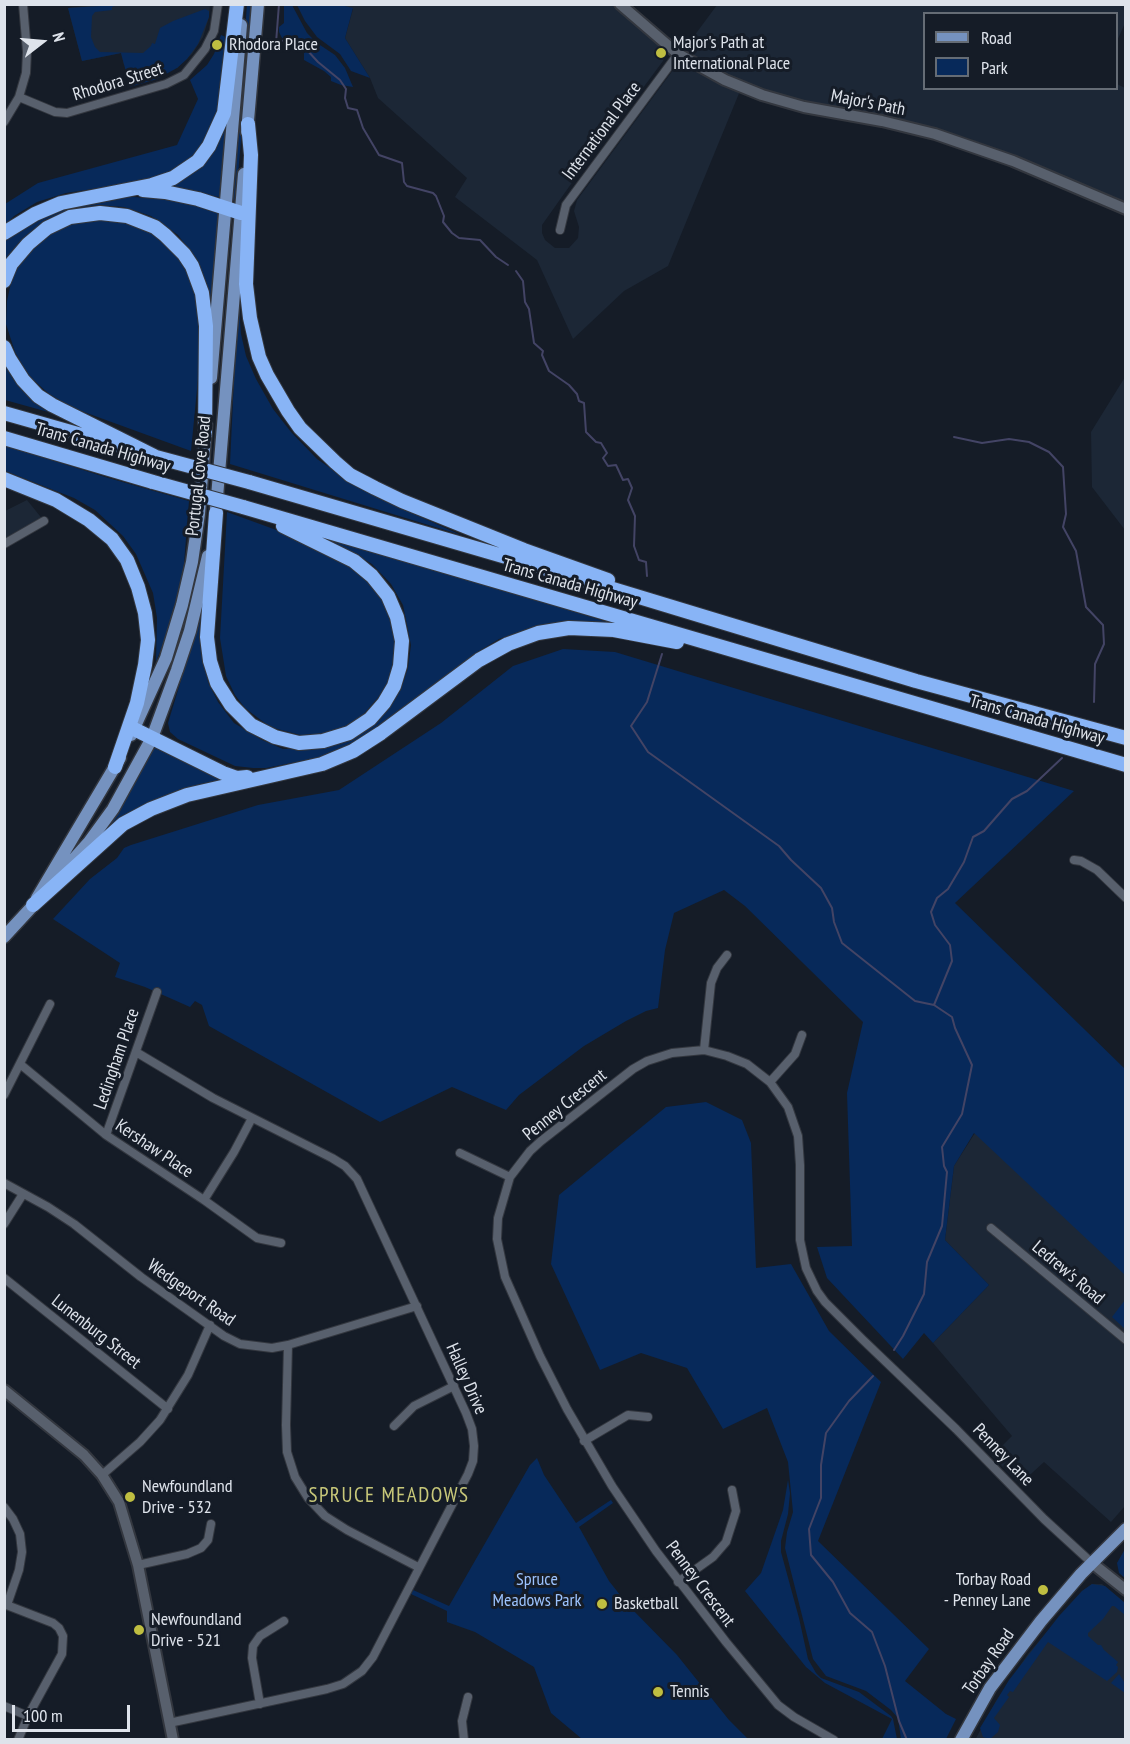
<!DOCTYPE html>
<style>
body{margin:0}
#map{position:relative;width:1130px;height:1744px;overflow:hidden;background:#151c27;font-family:"PT Sans Narrow",sans-serif}
canvas{display:block}
.frame{position:absolute;inset:0;border:6px solid #dee3eb;pointer-events:none}
.legend{position:absolute;left:923px;top:12px;width:195px;height:78px;box-sizing:border-box;background:#151c27;border:2px solid #656c75;margin:0;padding:8px 10px;list-style:none;font-size:18px;color:#dee3eb}
.legend li{display:flex;align-items:center;gap:12px;height:30px}
.legend b{width:30px;border:2px solid #656c75}
.north{position:absolute;left:12px;top:12px;width:60px;height:60px;-webkit-text-stroke:4px #151c27;paint-order:stroke;rotate:74deg;font-size:16px;font-weight:700;line-height:24px;text-align:center;color:#dee3eb}
.north::after{content:'';display:block;margin:auto;width:21px;height:27px;background:#dee3eb;clip-path:polygon(50% 0,100% 100%,50% 72%,0 100%)}
.scale{position:absolute;left:12px;top:1705px;width:118px;height:27px;box-sizing:border-box;border:3px solid #dee3eb;border-top:0;padding-left:8px;font-size:18px;line-height:21px;white-space:nowrap;color:#dee3eb;-webkit-text-stroke:4px #151c27;paint-order:stroke}
</style>
<div id="map">
<canvas width="1130" height="1744"></canvas>
<div class="frame"></div>
<ul class="legend">
<li><b style="height:8px;background:#7592bf"></b>Road</li>
<li><b style="height:16px;background:#07295a"></b>Park</li>
</ul>
<div class="north">N</div>
<div class="scale">100 m</div>
</div>
<script>
const context = document.querySelector('canvas').getContext('2d');
context.lineJoin = 'round';
function fillPath(path, color) { context.fillStyle = color; context.fill(path, 'evenodd'); }
const poly = rows => new Path2D(rows.map(r => 'M' + r).join(''));
function trace(path, color, width, dash) { context.strokeStyle = color; context.lineWidth = width; context.lineCap = dash ? 'butt' : 'round'; context.setLineDash(dash || []); context.stroke(path); }
function drawText(font, color, halo, rows, align = 'center') {
  context.font = font + ' "PT Sans Narrow",sans-serif'; context.lineWidth = 6; context.setLineDash([]); context.textBaseline = 'middle'; context.strokeStyle = halo; context.fillStyle = color; for (const [text, x, y, turn = 0] of rows) {
    context.save(); context.translate(x, y); context.rotate((+turn || 0) * Math.PI / 180); context.textAlign = isNaN(turn) ? turn : align; if (halo) context.strokeText(text, 0, 0); context.fillText(text, 0, 0); context.restore();
  }
}
fillPath(poly([
 [107,4,210,4,210,6,209,17,203,37,192,54,177,68,124,65,121,53,82,61,68,8],
 [341,5,612,5,664,49,666,52,663,61,622,116,620,115,617,119,542,225,542,233,545,240,555,248,569,248,578,238,579,227,574,211,577,200,676,66,680,63,687,64,740,91,668,266,624,291,573,339,537,260,455,197,467,178,378,98,370,78,345,38,353,9],
 [717,5,1125,5,1125,23,1117,41,1116,14,924,14,924,88,1116,88,1117,84,1125,88,1125,204,1050,170,967,138,926,126,859,111,803,102,763,91,718,71,683,51],
 [1125,377,1125,530,1092,487,1091,432],
 [27,500,44,521,5,544,5,511],
 [1125,1110,1125,1506,1111,1522,1044,1462,1020,1484,992,1456,1012,1436,933,1343,989,1285,945,1240,954,1166,975,1133],
 [1092,1584,1102,1584,1125,1603,1125,1739,975,1740,996,1701,1028,1654,1082,1591]
]), '#1c2736');
fillPath(poly([
 [118,5,112,7,112,10,95,12,92,16,91,37,95,47,100,52,143,53,151,46,152,43,155,44,160,28,173,21,205,9,209,11,209,17,198,44,187,59,177,68,157,79,130,87,121,53,82,61,68,8],
 [247,5,251,5,251,25,236,198,232,202,231,200],
 [284,5,292,5,307,33,317,43,335,55,345,68,353,87,341,85,331,81,331,77,324,71,304,60,304,53,299,46,282,38,279,32,279,27,284,23],
 [297,5,341,5,353,8,345,38,370,78,351,71,340,54,317,37,305,21],
 [221,35,226,37,219,107,211,135,190,162,153,180,66,193,37,202,14,216,5,225,5,204,38,183,177,145,198,99,190,80,207,65,214,54],
 [226,128,219,197,158,188,209,157],
 [120,196,188,201,217,212,219,216,211,297,209,300,199,263,178,235,151,216,124,207,97,205,72,209,45,220,18,244,5,266,5,240,35,216],
 [113,216,151,229,181,255,199,302,201,348,191,451,73,408,49,394,27,374,15,352,6,324,7,301,12,278,24,256,40,239,73,222],
 [238,295,241,334,246,356,256,379,273,409,291,432,317,459,352,483,403,509,461,535,230,464],
 [4,356,59,415,5,400],
 [4,445,105,477,189,501,183,576,172,621,156,662,157,618,153,593,136,554,123,536,95,510,74,498,5,471],
 [227,512,323,547,374,584,395,623,395,659,390,678,381,694,356,723,321,735,300,735,270,727,245,708,235,695,226,676,220,638],
 [327,538,501,588,613,624,586,621,559,622,534,627,499,639,481,650,368,736,322,757,266,768,253,768,235,766,178,739,170,732,168,723,207,595,203,622,202,653,208,682,218,702,234,723,262,740,283,749,306,749,373,724,389,708,401,689,408,668,411,645,403,605,391,584,372,564],
 [563,649,615,652,1074,791,955,903,1125,1069,1125,1275,974,1133,954,1166,945,1240,989,1285,933,1343,924,1333,903,1359,827,1278,817,1247,852,1246,847,1093,863,1022,745,906,724,890,674,913,665,950,658,1008,646,1011,626,1021,584,1046,519,1095,506,1110,452,1087,380,1122,209,1026,202,1005,195,1001,190,1007,145,987,115,977,120,963,53,919,90,879,117,858,124,848,131,845,258,805,339,790,441,723,513,666],
 [156,744,233,781,192,789,89,848,151,747],
 [706,1102,742,1120,751,1143,756,1268,791,1264,829,1331,881,1382,818,1541,929,1649,905,1681,946,1714,956,1719,946,1739,901,1739,898,1718,891,1710,866,1691,826,1676,813,1659,785,1548,787,1532,793,1512,788,1462,767,1408,723,1429,687,1368,641,1353,600,1370,551,1264,559,1195,666,1107],
 [1125,1300,1126,1301,1125,1329,1112,1317],
 [537,1458,544,1475,576,1523,611,1500,613,1503,579,1527,609,1581,628,1605,677,1655,729,1720,748,1739,582,1739,551,1713,534,1667,475,1632,447,1622,447,1611,411,1594,413,1590,449,1606,530,1465],
 [788,1480,790,1493,788,1514,781,1541,781,1552,799,1618,808,1659,816,1673,821,1678,859,1692,891,1716,893,1719,897,1739,882,1739,892,1719,825,1683,806,1667,745,1591,761,1573,783,1510],
 [1125,1549,1125,1578,1119,1573,1117,1563],
 [1092,1584,1105,1586,1125,1603,1125,1615,1114,1606,1112,1606,1103,1619,1088,1633,1088,1636,1098,1645,1101,1645,1104,1650,1118,1662,1116,1665,1118,1667,1117,1672,1107,1681,1048,1642,1013,1692,1010,1691,1007,1695,1009,1697,994,1718,1000,1725,998,1732,990,1739,983,1737,980,1728,1009,1680,1059,1616,1082,1591],
 [1119,1674,1125,1683,1125,1693,1111,1683]
]), '#07295a');
trace(poly([
 [279,4,276,43,295,37,318,62,340,80,346,89,345,98,348,108,357,110,363,128,379,155,402,163,404,182,407,186,433,193,436,196,444,216,443,222,452,233,459,238,480,240,496,257,508,265],
 [516,271,523,281,525,302,529,309,534,343,543,351,542,355,549,371,569,385,577,394,579,401,584,403,586,432,596,442,601,443,607,453,603,458,608,466,616,465,623,480,628,479,632,488,628,500,635,516,634,546,639,560,646,562,647,576],
 [954,437,982,443,1009,439,1029,442,1049,452,1063,467,1066,514,1063,527,1076,551,1086,607,1103,625,1104,644,1095,664,1094,702],
 [662,654,647,702,631,726,648,752,779,846,791,860,821,888,832,908,834,922,842,943,915,1001,934,1005,952,1017,955,1028,972,1065,962,1114,942,1147,944,1166,947,1172,942,1226,927,1262,924,1294,903,1336,894,1350],
 [934,1005,952,961,950,945,935,925,931,912,937,898,948,889,964,862,973,837,984,831,1012,799,1027,791,1062,758],
 [873,1376,849,1401,826,1433,821,1465,821,1498,809,1529,811,1555,833,1582,850,1613,872,1632,885,1666,899,1721,907,1740]
]), '#434465', 2);
const street = poly([
 [19,97,55,112,67,113,166,84,184,75,205,49,214,31,218,4],
 [4,122,19,97,26,73,27,52,23,4],
 [560,230,566,205,678,54],
 [4,544,44,521],
 [1074,860,1081,861,1097,870,1126,898],
 [704,1050,711,983,717,968,727,955],
 [136,1052,213,1098,332,1158,345,1166,357,1179,466,1413,472,1429,474,1446,473,1461,468,1474,373,1657,362,1671,343,1684,327,1689,169,1723],
 [20,1064,106,1135,204,1200,257,1238,281,1243],
 [770,1082,795,1054,802,1035],
 [4,1095,50,1004],
 [106,1135,157,992],
 [460,1153,510,1177],
 [4,1183,48,1207,74,1224,141,1277,224,1336,240,1344,272,1348,288,1345,417,1306],
 [204,1200,234,1152,252,1118],
 [4,1224,23,1194],
 [991,1228,1126,1340],
 [4,1278,168,1409],
 [288,1345,286,1425,287,1452,295,1477,308,1498,325,1516,347,1530,418,1567],
 [394,1426,414,1406,454,1386],
 [584,1441,628,1415,648,1417],
 [102,1475,140,1442,160,1420,188,1375,210,1325],
 [4,1507,13,1519,20,1534,22,1552,19,1570,7,1605],
 [138,1565,187,1554,201,1548,208,1540,211,1524],
 [678,1582,713,1557,726,1542,736,1511,732,1490],
 [4,1604,53,1623,59,1628,63,1636,62,1654,28,1716,18,1740],
 [260,1704,252,1658,253,1646,260,1636,284,1621],
 [4,1706,28,1716],
 [464,1740,462,1721,468,1697],
 [834,1740,794,1717,778,1705,726,1642,656,1551,612,1486,567,1409,540,1356,505,1277,497,1239,498,1218,510,1177,530,1151,541,1141,633,1069,647,1061,672,1053,704,1050,727,1056,747,1064,770,1082,788,1107,798,1136,800,1165,800,1240,806,1268,817,1291,825,1302,862,1339,956,1429,1044,1519,1092,1563]
]);
const secondary = poly([
 [620,4,678,54,725,80,762,95,804,107,882,121,935,134,1013,161,1126,209],
 [4,1390,84,1455,102,1475,119,1502,138,1565,173,1740],
 [1092,1563,1126,1590]
]);
const primary = poly([
 [247,132,258,4],
 [211,378,241,25],
 [216,509,244,174],
 [131,735,166,658,182,605,192,562,199,514,206,425],
 [63,871,89,842,113,809,152,738,177,670,190,631,208,556],
 [37,898,120,758],
 [4,937,40,898],
 [961,1740,990,1688,1041,1621,1081,1574,1126,1529]
]);
const highway = poly([
 [248,124,251,155,246,284,250,318,259,357,267,375,288,411,300,428,335,462,350,475,375,488,402,501,524,550,608,580],
 [143,190,165,192,198,199,241,213],
 [4,233,35,214,61,203,152,185,173,178,198,161,209,146,224,113,237,4],
 [4,281,11,264,28,244,47,228,70,217,100,213,127,216,155,227,165,235,184,254,192,266,202,293,206,326,205,434],
 [4,347,9,358,23,380,38,396,52,405,156,457],
 [4,413,120,446],
 [4,438,153,482],
 [4,479,56,500,89,520,112,539,127,560,138,587,145,613,148,640,145,665,137,703,115,767],
 [249,482,537,566,916,681,1126,738],
 [243,507,1126,765],
 [216,513,207,637,210,661,217,683,231,705,251,725,275,737,299,743,323,741,349,733,370,719,384,703,394,686,400,666,402,641,397,617,388,596,372,576,354,561,283,526],
 [134,729,223,773,237,778,247,777],
 [33,905,123,824,151,809,187,795,322,764,353,751,381,733,479,660,508,644,538,633,569,628,614,630,677,642]
]);
trace(street, '#33373f', 10);
trace(secondary, '#33373f', 14);
trace(primary, '#33373f', 15);
trace(highway, '#33373f', 16);
trace(street, '#58606d', 8);
trace(secondary, '#58606d', 10);
trace(primary, '#7592bf', 12);
trace(highway, '#88b4f6', 14);
const highwayBridge = poly([
 [156,457,249,482],
 [153,482,243,507]
]);
trace(highwayBridge, '#33373f', 16, []);
trace(highwayBridge, '#88b4f6', 14);
for (const [x, y, r, color] of [
 [217,45,6,"#bfbe41"],
 [661,53,6,"#bfbe41"],
 [130,1497,6,"#bfbe41"],
 [1043,1590,6,"#bfbe41"],
 [602,1604,6,"#bfbe41"],
 [139,1630,6,"#bfbe41"],
 [658,1692,6,"#bfbe41"]
]) { const dot = new Path2D(); dot.arc(x, y, r, 0, 2 * Math.PI); context.fillStyle = color; context.fill(dot); trace(dot, '#151c27', 2); }
drawText('18px', '#dee3eb', '#151c27', [
 ["Major's Path at",673,43],
 ["International Place",673,64],
 ["Rhodora Place",229,45],
 ["Newfoundland",142,1487],
 ["Drive - 532",142,1508],
 ["Torbay Road",1031,1580,"right"],
 ["- Penney Lane",1031,1601,"right"],
 ["Basketball",614,1604],
 ["Newfoundland",151,1620],
 ["Drive - 521",151,1641],
 ["Tennis",670,1692]
], 'left');
drawText('18px', '#dee3eb', '#151c27', [
 ["Rhodora Street",118,82,-17],
 ["Major's Path",868,103,11],
 ["International Place",602,131,-53],
 ["Trans Canada Highway",103,448,16],
 ["Portugal Cove Road",199,476,-84],
 ["Trans Canada Highway",570,584,16],
 ["Trans Canada Highway",1037,720,16],
 ["Ledingham Place",117,1059,-71],
 ["Penney Crescent",565,1105,-39],
 ["Kershaw Place",154,1149,34],
 ["Ledrew's Road",1068,1273,40],
 ["Wedgeport Road",191,1293,35],
 ["Lunenburg Street",96,1332,38],
 ["Halley Drive",466,1379,66],
 ["Penney Lane",1003,1455,46],
 ["Penney Crescent",700,1584,53],
 ["Torbay Road",989,1662,-55]
]);
drawText('18px', '#9cc3fe', '#151c27', [
 ["Spruce",537,1580],
 ["Meadows Park",537,1601]
]);
context.letterSpacing = '1.5px';
drawText('21px', '#c7c779', '#151c27', [
 ["SPRUCE MEADOWS",389,1496]
]);
context.letterSpacing = '0px';
</script>
